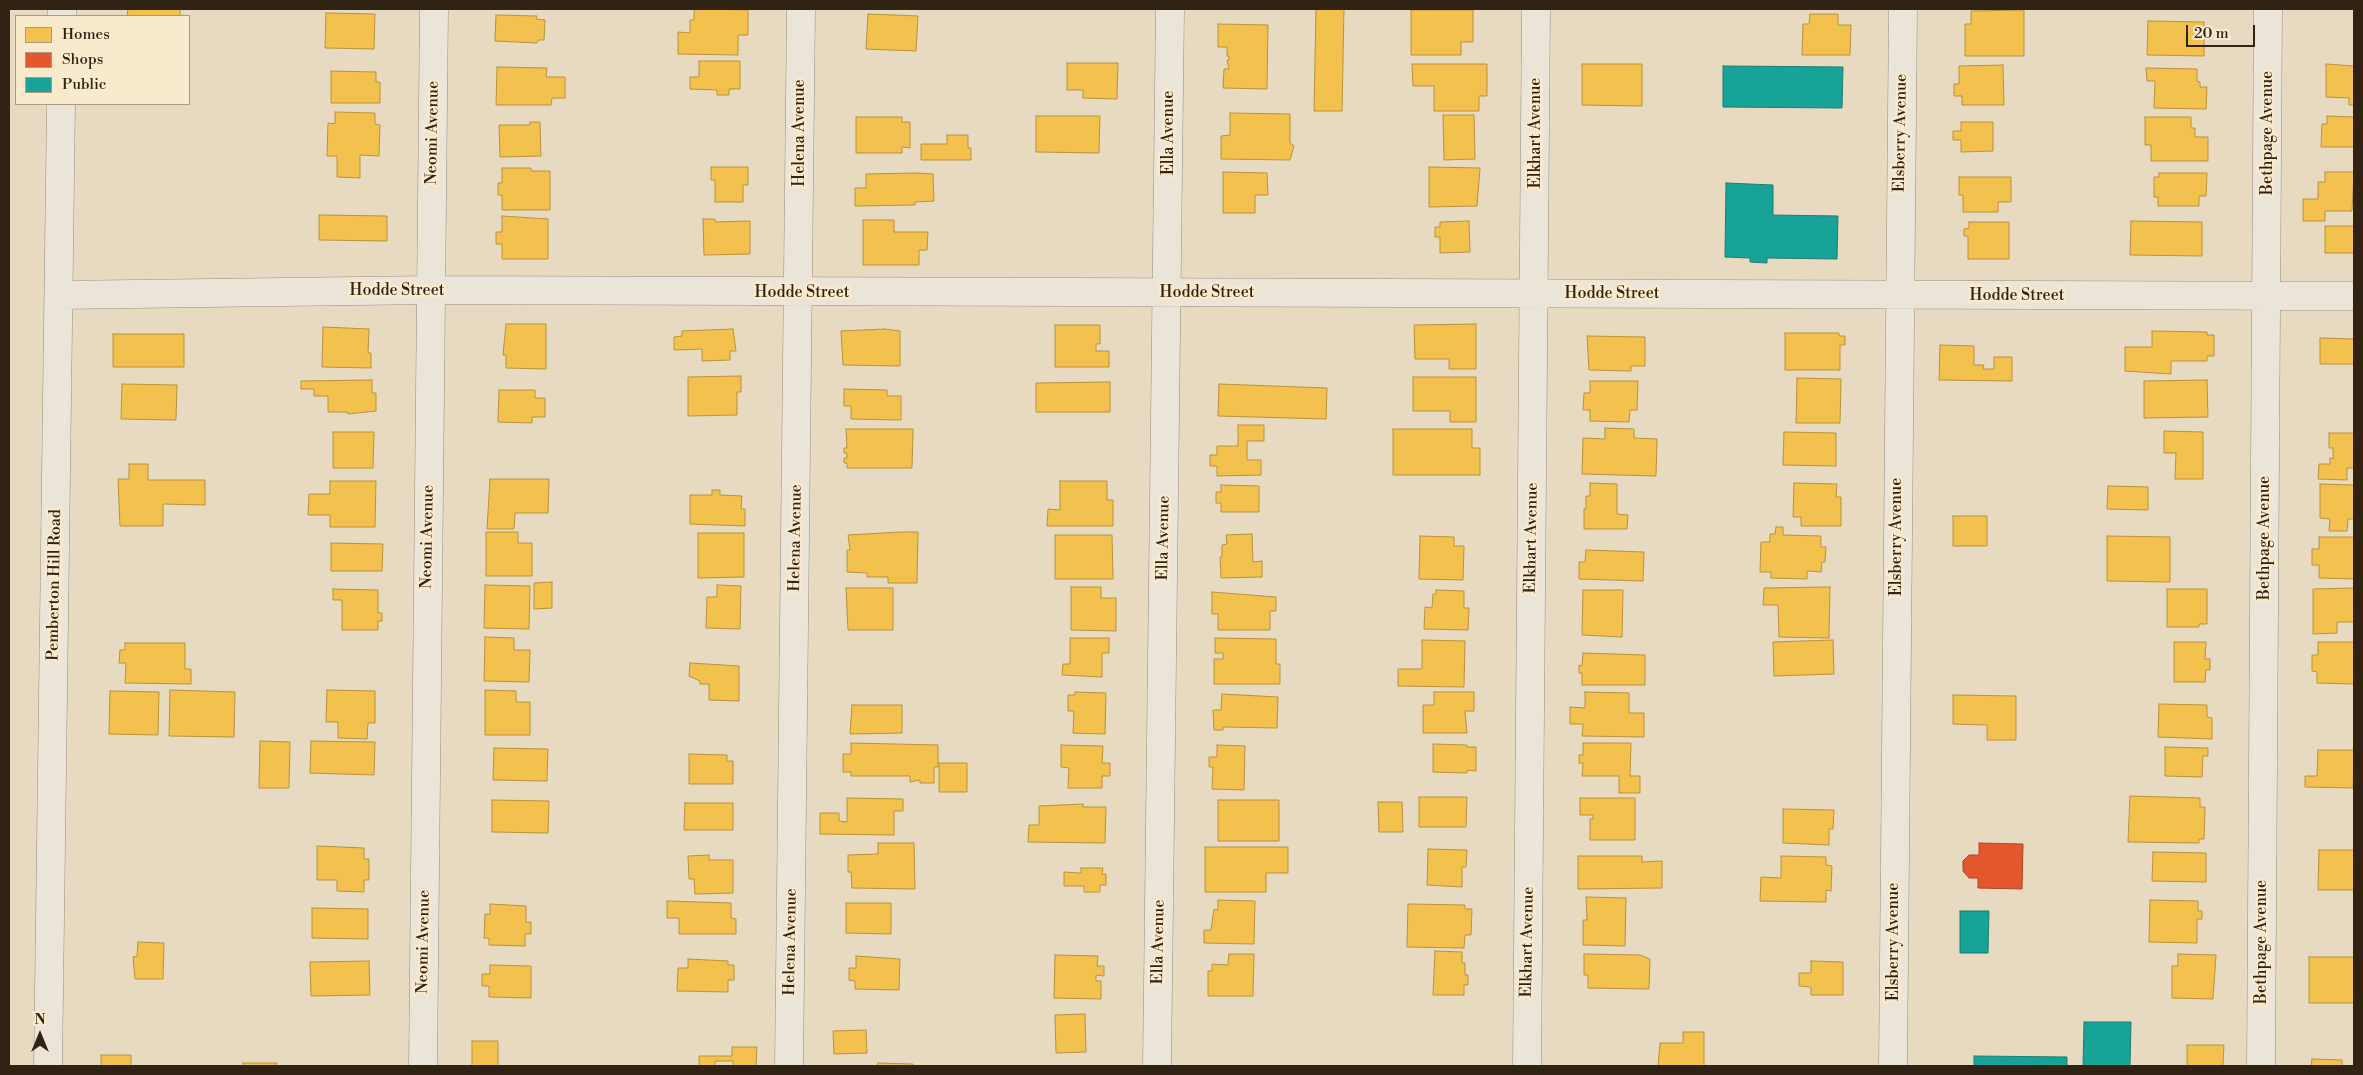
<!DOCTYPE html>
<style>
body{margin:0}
#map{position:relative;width:2363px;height:1075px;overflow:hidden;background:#e8dac1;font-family:"Libre Bodoni",serif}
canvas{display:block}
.frame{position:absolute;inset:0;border:10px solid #312314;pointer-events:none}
.legend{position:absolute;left:15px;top:15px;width:175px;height:90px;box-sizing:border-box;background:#faeacd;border:1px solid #aa9a83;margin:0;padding:6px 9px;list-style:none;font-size:15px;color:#312314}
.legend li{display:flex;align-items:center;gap:10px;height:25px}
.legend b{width:25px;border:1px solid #aa9a83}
.north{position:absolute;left:15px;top:1010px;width:50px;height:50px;-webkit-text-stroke:4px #faeacd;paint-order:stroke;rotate:0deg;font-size:14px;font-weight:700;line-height:20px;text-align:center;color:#312314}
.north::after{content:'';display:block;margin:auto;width:18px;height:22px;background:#312314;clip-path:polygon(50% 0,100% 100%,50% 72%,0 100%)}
.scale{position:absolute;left:2186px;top:25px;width:69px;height:22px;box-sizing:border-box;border:2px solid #312314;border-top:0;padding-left:6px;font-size:15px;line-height:18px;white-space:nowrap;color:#312314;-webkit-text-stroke:4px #faeacd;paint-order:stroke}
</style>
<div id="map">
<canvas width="2363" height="1075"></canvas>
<div class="frame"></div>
<ul class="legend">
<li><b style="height:14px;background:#f2c14e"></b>Homes</li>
<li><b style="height:14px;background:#e4572e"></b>Shops</li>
<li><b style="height:14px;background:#17a398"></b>Public</li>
</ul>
<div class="north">N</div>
<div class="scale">20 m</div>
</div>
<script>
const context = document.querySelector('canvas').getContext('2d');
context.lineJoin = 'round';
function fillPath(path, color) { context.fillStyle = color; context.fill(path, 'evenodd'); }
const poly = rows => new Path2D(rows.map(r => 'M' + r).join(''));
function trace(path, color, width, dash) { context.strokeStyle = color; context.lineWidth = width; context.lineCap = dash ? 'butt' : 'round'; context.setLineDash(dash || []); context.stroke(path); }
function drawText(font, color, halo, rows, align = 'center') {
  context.font = font + ' "Libre Bodoni",serif'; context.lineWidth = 5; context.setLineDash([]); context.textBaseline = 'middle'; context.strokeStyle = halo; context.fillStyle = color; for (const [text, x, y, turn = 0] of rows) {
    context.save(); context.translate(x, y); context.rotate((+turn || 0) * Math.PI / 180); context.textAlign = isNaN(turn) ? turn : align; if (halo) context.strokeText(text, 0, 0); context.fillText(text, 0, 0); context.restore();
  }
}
const homes = poly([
 [128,9,180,9,180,16,127,16,128,9],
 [694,9,748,10,748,35,738,35,738,55,678,54,678,32,690,33,690,20,694,20,694,9],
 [1316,9,1344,9,1342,111,1314,111,1316,9],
 [1411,10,1473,10,1473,42,1461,42,1461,55,1411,55,1411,10],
 [2024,10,2024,56,1965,56,1965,24,1971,24,1971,11,2024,10],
 [326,13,375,14,374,49,325,48,326,13],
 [868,14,918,16,916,51,866,49,868,14],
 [1810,14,1838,14,1838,25,1851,25,1850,55,1802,55,1803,24,1809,24,1810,14],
 [496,15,537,16,536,19,545,20,544,40,538,40,537,43,495,41,496,15],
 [2148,21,2204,22,2204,56,2147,55,2148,21],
 [1218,24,1268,25,1267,89,1223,88,1224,69,1229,69,1227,60,1229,60,1229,56,1227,56,1227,47,1218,47,1218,24],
 [699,61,740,61,740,89,729,89,729,95,717,95,717,90,690,89,690,77,699,77,699,61],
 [1067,63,1118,63,1117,99,1083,98,1083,90,1067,90,1067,63],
 [1412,64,1487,64,1487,96,1479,96,1479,111,1434,111,1434,86,1413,86,1412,64],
 [1582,64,1642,64,1642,106,1582,105,1582,64],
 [2326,64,2354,66,2354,105,2349,105,2349,98,2326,97,2326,64],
 [2003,65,2004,105,1962,105,1962,96,1954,96,1954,84,1959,84,1959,66,2003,65],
 [497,67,547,68,546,77,565,77,565,98,552,98,551,105,496,105,497,67],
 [2146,68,2197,69,2197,81,2200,82,2200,87,2207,87,2206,109,2154,108,2155,81,2147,81,2146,68],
 [331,71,376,72,376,82,380,82,380,103,331,103,331,71],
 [335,112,375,113,375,124,380,125,379,156,360,155,360,178,337,177,337,156,327,156,328,123,335,124,335,112],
 [1230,113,1290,114,1290,143,1294,146,1290,160,1221,159,1221,136,1230,135,1230,113],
 [1443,115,1474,115,1475,159,1444,160,1443,115],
 [1036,116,1100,116,1099,153,1036,152,1036,116],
 [2327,116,2354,117,2354,147,2321,147,2322,124,2327,124,2327,116],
 [856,117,902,117,902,122,910,122,910,148,902,147,902,153,856,153,856,117],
 [2145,117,2191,117,2191,128,2195,128,2195,137,2208,137,2208,161,2151,161,2151,145,2145,145,2145,117],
 [530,122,540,122,541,156,500,157,499,125,530,125,530,122],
 [1961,122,1993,122,1993,151,1961,152,1961,140,1953,140,1953,131,1961,131,1961,122],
 [947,135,968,135,968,148,971,148,971,160,921,160,921,144,947,144,947,135],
 [711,167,748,167,748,185,743,185,743,202,715,202,715,180,711,180,711,167],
 [1429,167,1480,168,1477,206,1429,207,1429,167],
 [502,168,531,168,531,171,550,171,550,210,502,210,502,195,498,195,498,183,502,183,502,168],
 [1223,172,1267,173,1268,195,1255,195,1255,213,1223,213,1223,172],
 [2325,172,2354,172,2352,211,2325,211,2325,221,2303,221,2303,199,2318,199,2318,182,2325,182,2325,172],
 [915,173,933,174,934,201,915,202,915,205,855,206,855,188,866,188,866,174,915,173],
 [2159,173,2207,173,2206,196,2199,196,2199,206,2158,206,2158,197,2154,197,2154,177,2159,177,2159,173],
 [1959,177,2011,177,2011,202,1998,202,1998,212,1963,212,1963,195,1959,195,1959,177],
 [319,215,387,216,387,241,319,240,319,215],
 [502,216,548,219,548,259,502,259,502,244,496,244,496,232,502,232,502,216],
 [703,219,715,219,715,222,750,221,750,254,704,255,703,219],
 [863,220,894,220,894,232,928,232,927,250,919,250,919,265,863,265,863,220],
 [1469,221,1470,252,1440,253,1440,237,1435,237,1435,227,1440,227,1440,222,1469,221],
 [2131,221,2202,222,2202,256,2130,255,2131,221],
 [1969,222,2009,222,2009,259,1968,259,1968,236,1964,236,1964,229,1969,228,1969,222],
 [2325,226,2354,226,2354,253,2325,253,2325,226],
 [506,324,546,324,546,369,506,368,506,355,503,355,506,324],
 [1476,324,1476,369,1449,369,1449,359,1415,359,1414,325,1476,324],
 [1055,325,1100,325,1100,344,1096,344,1096,351,1109,351,1109,367,1055,367,1055,325],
 [323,327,369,329,368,353,371,353,371,368,322,367,323,327],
 [733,329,736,351,730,351,730,360,702,361,702,349,674,350,674,337,682,336,682,331,733,329],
 [884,329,900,331,900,366,843,365,841,331,884,329],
 [2152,331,2207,332,2207,335,2214,335,2214,356,2207,356,2207,361,2171,361,2171,374,2125,371,2125,347,2152,347,2152,331],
 [1785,333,1839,333,1839,336,1845,336,1845,345,1840,345,1840,370,1785,370,1785,333],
 [113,334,184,334,184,367,113,367,113,334],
 [1587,336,1645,337,1645,366,1631,366,1631,371,1589,370,1587,336],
 [2320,338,2354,339,2354,364,2320,364,2320,338],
 [1940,345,1974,346,1974,365,1984,365,1983,369,1994,369,1994,357,2012,357,2012,381,1939,380,1940,345],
 [741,376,741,392,737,392,737,415,688,416,688,377,741,376],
 [1413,377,1476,377,1476,422,1450,422,1450,411,1413,411,1413,377],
 [1797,378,1841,379,1840,423,1796,423,1797,378],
 [372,380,372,393,376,393,376,411,348,414,348,412,328,412,328,396,314,396,314,389,301,389,301,381,372,380],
 [2207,380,2208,417,2144,418,2144,381,2207,380],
 [1590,381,1638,381,1637,410,1630,410,1629,422,1590,421,1590,410,1583,410,1584,393,1590,393,1590,381],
 [1110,382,1110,412,1036,412,1036,383,1110,382],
 [122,384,177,385,176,420,121,419,122,384],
 [1219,384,1327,388,1326,419,1218,416,1219,384],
 [844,389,887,390,887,396,901,396,901,420,851,419,851,406,844,406,844,389],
 [499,390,535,390,535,398,545,398,545,417,532,417,532,423,498,422,499,390],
 [1238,425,1264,425,1264,441,1247,441,1247,460,1261,460,1261,475,1217,476,1217,466,1210,466,1210,455,1217,455,1217,446,1238,446,1238,425],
 [1605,428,1634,429,1634,438,1657,439,1656,476,1582,474,1583,438,1605,439,1605,428],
 [846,429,913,429,912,468,847,468,847,463,844,463,844,458,847,458,847,453,844,453,844,448,847,448,846,429],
 [1393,429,1472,429,1472,448,1480,448,1480,475,1393,475,1393,429],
 [2164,431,2203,432,2203,479,2175,479,2176,453,2164,453,2164,431],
 [333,432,374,432,373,468,333,468,333,432],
 [1784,432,1836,433,1836,466,1783,465,1784,432],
 [2329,433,2354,433,2354,468,2347,468,2347,480,2318,479,2319,464,2330,464,2330,458,2333,459,2333,448,2329,448,2329,433],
 [129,464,148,464,148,480,205,480,205,505,163,504,163,526,120,526,118,479,129,479,129,464],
 [490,479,549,479,548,513,515,513,514,529,487,529,490,479],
 [330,481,376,481,375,527,330,527,330,515,308,515,309,494,330,494,330,481],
 [1060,481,1107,481,1107,500,1113,500,1113,526,1047,526,1048,509,1060,510,1060,481],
 [1590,483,1617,484,1617,514,1628,515,1627,529,1584,529,1584,509,1586,509,1586,496,1590,496,1590,483],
 [1794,483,1837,484,1836,497,1841,497,1841,526,1801,526,1801,517,1793,517,1794,483],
 [2320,484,2354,485,2354,519,2348,519,2347,531,2329,531,2330,519,2320,518,2320,484],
 [1221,485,1259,486,1259,512,1221,512,1221,503,1216,503,1216,492,1221,492,1221,485],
 [2108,486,2148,487,2148,510,2107,509,2108,486],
 [712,490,720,490,720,495,742,496,741,509,745,509,745,526,690,524,690,495,712,495,712,490],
 [1953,516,1987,516,1987,546,1953,546,1953,516],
 [1776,527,1783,527,1783,535,1821,536,1821,547,1826,547,1825,562,1822,562,1821,572,1807,571,1807,579,1771,578,1771,572,1760,572,1761,542,1770,542,1770,534,1775,534,1776,527],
 [486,532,518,532,518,543,532,543,532,576,486,576,486,532],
 [900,532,918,532,917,583,888,583,888,577,867,577,867,573,847,572,847,550,850,550,848,535,900,532],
 [698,533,744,533,744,577,698,578,698,533],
 [1252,534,1253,562,1262,561,1262,577,1221,578,1220,557,1222,557,1222,545,1227,544,1226,535,1252,534],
 [1055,535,1112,535,1113,579,1055,579,1055,535],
 [1420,536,1454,537,1454,546,1464,546,1463,580,1419,579,1420,536],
 [2107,536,2170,537,2170,582,2107,581,2107,536],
 [2319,537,2354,537,2354,579,2319,578,2319,565,2312,565,2312,549,2319,549,2319,537],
 [331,543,383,544,382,571,331,571,331,543],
 [1586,550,1644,552,1643,581,1579,579,1579,562,1585,562,1586,550],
 [552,582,552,608,534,609,534,583,552,582],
 [485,585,530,586,529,629,484,628,485,585],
 [717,585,741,586,740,629,706,628,707,597,717,597,717,585],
 [1071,587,1101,587,1101,598,1116,598,1116,631,1071,630,1071,587],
 [1830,587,1829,638,1779,637,1778,605,1763,605,1764,588,1830,587],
 [846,588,893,588,893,630,848,630,846,588],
 [2354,588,2354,622,2337,622,2337,633,2313,634,2313,589,2354,588],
 [333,589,378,590,378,613,382,613,382,621,378,621,378,630,342,630,342,600,333,600,333,589],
 [2167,589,2207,589,2207,624,2199,624,2199,627,2167,627,2167,589],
 [1436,590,1464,591,1464,608,1469,608,1468,630,1424,629,1425,607,1432,608,1433,594,1436,594,1436,590],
 [1583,590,1623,590,1622,637,1582,635,1583,590],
 [1212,592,1276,597,1276,611,1270,611,1270,630,1218,630,1218,614,1212,614,1212,592],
 [485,637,514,638,514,650,530,650,529,682,484,681,485,637],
 [1070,638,1109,638,1109,653,1102,653,1102,677,1062,675,1063,664,1070,664,1070,638],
 [1215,638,1276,639,1276,664,1280,664,1280,684,1214,684,1214,659,1223,659,1223,653,1215,653,1215,638],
 [1422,640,1465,641,1464,687,1398,686,1398,669,1422,669,1422,640],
 [1833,640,1834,674,1774,676,1773,642,1833,640],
 [2174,642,2206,642,2205,659,2210,659,2210,670,2206,670,2205,682,2174,682,2174,642],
 [2318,642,2354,642,2354,684,2317,683,2317,672,2312,671,2312,655,2318,655,2318,642],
 [125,643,185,643,185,669,191,669,191,684,125,683,126,663,119,663,120,650,125,650,125,643],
 [1583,653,1645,655,1645,685,1582,685,1582,673,1579,673,1579,665,1582,666,1583,653],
 [690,663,739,666,739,701,709,700,709,684,700,684,700,681,689,676,690,663],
 [170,690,235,692,234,737,169,736,170,690],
 [327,690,375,691,375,723,368,723,367,739,338,738,338,722,326,722,327,690],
 [485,690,516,691,516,702,530,702,530,735,485,735,485,690],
 [110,691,159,692,158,735,109,734,110,691],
 [1075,692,1106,693,1105,734,1073,733,1074,711,1068,711,1068,695,1075,695,1075,692],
 [1434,692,1474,692,1474,711,1465,711,1467,733,1423,733,1423,705,1434,705,1434,692],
 [1585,692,1629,693,1629,713,1644,713,1644,737,1582,736,1583,724,1570,724,1570,707,1585,708,1585,692],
 [1222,694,1278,697,1277,728,1223,727,1223,730,1214,730,1213,710,1221,710,1222,694],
 [1953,695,2016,696,2016,740,1987,740,1987,725,1953,724,1953,695],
 [2159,704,2207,705,2207,717,2212,718,2212,739,2158,737,2159,704],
 [852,705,902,705,902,733,850,734,852,705],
 [260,741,290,742,289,788,259,788,260,741],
 [311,741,375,742,374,775,310,773,311,741],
 [851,743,938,745,938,767,934,767,934,783,920,783,920,780,910,782,910,776,851,776,851,772,843,772,843,754,851,754,851,743],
 [1583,743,1631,743,1630,776,1640,776,1640,793,1619,793,1619,776,1582,776,1583,763,1579,763,1579,755,1583,755,1583,743],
 [1433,744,1467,745,1467,747,1476,747,1476,771,1467,770,1467,773,1433,772,1433,744],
 [1061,745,1103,746,1102,763,1110,763,1110,776,1102,776,1102,788,1068,788,1069,768,1061,767,1061,745],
 [1217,745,1245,746,1244,790,1212,789,1213,767,1209,767,1209,757,1217,757,1217,745],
 [2165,747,2208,748,2208,756,2203,756,2202,777,2165,776,2165,747],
 [494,748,548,749,547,781,493,780,494,748],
 [2318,750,2354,750,2353,788,2305,787,2305,776,2317,776,2318,750],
 [689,754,727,755,727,761,733,761,733,784,689,784,689,754],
 [939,763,967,763,967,792,939,792,939,763],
 [2130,796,2200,798,2200,807,2205,807,2204,839,2199,839,2199,843,2128,842,2130,796],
 [1419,797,1467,797,1466,827,1419,827,1419,797],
 [847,798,903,799,903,811,894,811,894,835,820,834,820,813,839,813,839,821,847,822,847,798],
 [1580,798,1635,798,1635,840,1590,840,1590,819,1593,819,1593,815,1580,815,1580,798],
 [492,800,549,801,548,833,492,832,492,800],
 [1218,800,1279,800,1279,841,1218,841,1218,800],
 [1378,802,1402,802,1403,832,1379,832,1378,802],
 [685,803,733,803,733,830,684,830,685,803],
 [1083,804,1083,807,1106,807,1105,843,1028,842,1029,825,1039,825,1039,806,1083,804],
 [1783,809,1834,810,1833,829,1829,829,1829,845,1783,843,1783,809],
 [878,843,914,843,915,889,852,888,851,872,848,872,848,855,878,854,878,843],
 [317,846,364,848,364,859,369,859,369,880,364,880,364,892,337,891,337,880,317,880,317,846],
 [1205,847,1288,847,1288,873,1266,873,1266,892,1205,892,1205,847],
 [1428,849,1467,850,1466,867,1462,867,1462,887,1427,885,1428,849],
 [2319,850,2354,850,2354,890,2318,890,2319,850],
 [2153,852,2206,853,2206,882,2152,881,2153,852],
 [709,855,709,860,733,860,733,893,695,894,694,879,689,879,688,856,709,855],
 [1578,856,1642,856,1642,862,1662,861,1662,888,1578,889,1578,856],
 [1781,856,1826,857,1826,865,1832,866,1831,891,1826,890,1826,902,1760,901,1761,877,1781,878,1781,856],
 [1081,868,1103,868,1102,874,1106,874,1106,885,1100,885,1100,892,1084,892,1084,886,1064,886,1064,872,1081,873,1081,868],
 [1586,897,1626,898,1625,946,1583,945,1583,920,1587,920,1586,897],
 [1218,900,1255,901,1254,944,1204,943,1204,930,1211,930,1214,909,1218,910,1218,900],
 [2150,900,2198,901,2198,911,2202,911,2202,919,2197,919,2197,943,2149,942,2150,900],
 [667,901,731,903,731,918,736,919,736,934,679,934,679,918,667,918,667,901],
 [846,903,891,903,891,934,846,933,846,903],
 [490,904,526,906,526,922,531,922,531,934,525,934,525,946,489,945,489,938,484,938,485,914,490,914,490,904],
 [1408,904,1465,905,1465,909,1472,909,1471,935,1465,935,1464,948,1407,947,1408,904],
 [312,908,368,909,368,939,312,938,312,908],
 [138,942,164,943,163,979,135,979,133,957,137,956,138,942],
 [1435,951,1462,952,1462,963,1465,963,1465,975,1468,975,1468,985,1464,985,1464,995,1433,995,1435,951],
 [1229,954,1254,954,1253,996,1208,996,1208,971,1212,971,1212,964,1228,965,1229,954],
 [1584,954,1640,955,1650,959,1649,989,1588,988,1588,975,1584,975,1584,954],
 [2178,954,2216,955,2213,999,2172,998,2172,966,2178,966,2178,954],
 [1055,955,1098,956,1097,966,1104,966,1104,976,1096,975,1096,981,1101,981,1101,999,1054,998,1055,955],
 [856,956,900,959,899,990,855,989,855,981,849,980,849,968,856,968,856,956],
 [2309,957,2354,957,2354,1003,2309,1003,2309,957],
 [688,959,728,961,728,965,734,965,734,980,728,980,728,992,677,991,678,968,688,968,688,959],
 [369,961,370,995,311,996,310,962,369,961],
 [1811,961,1843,962,1843,995,1811,995,1811,987,1799,986,1799,973,1811,973,1811,961],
 [490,965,531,966,531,998,489,997,489,986,482,986,482,974,490,974,490,965],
 [1085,1014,1086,1052,1056,1053,1055,1015,1085,1014],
 [866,1030,867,1053,834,1054,833,1031,866,1030],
 [1683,1032,1704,1032,1704,1066,1658,1066,1660,1043,1683,1043,1683,1032],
 [472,1041,498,1041,498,1066,472,1066,472,1041],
 [2187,1045,2224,1045,2223,1066,2187,1066,2187,1045],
 [732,1047,757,1047,756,1066,733,1066,733,1061,715,1061,715,1066,699,1066,699,1056,732,1056,732,1047],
 [101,1055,131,1055,131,1066,101,1066,101,1055],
 [2312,1059,2342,1060,2342,1066,2311,1066,2312,1059],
 [243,1063,277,1063,276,1066,243,1066,243,1063],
 [878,1063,913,1064,913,1066,877,1066,878,1063]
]);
fillPath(homes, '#f2c14e');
trace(homes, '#b8923d', 1);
const shops = poly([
 [1979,843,2023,844,2022,889,1978,888,1978,878,1969,878,1963,871,1963,861,1969,855,1979,855,1979,843]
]);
fillPath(shops, '#e4572e');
trace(shops, '#ae4726', 1);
const public = poly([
 [1723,66,1843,67,1842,108,1723,107,1723,66],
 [1726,183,1773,185,1773,215,1838,216,1837,259,1767,258,1767,263,1750,262,1750,258,1725,257,1726,183],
 [1960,911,1989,911,1988,953,1960,953,1960,911],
 [2084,1022,2131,1022,2130,1066,2083,1066,2084,1022],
 [1974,1056,2067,1057,2067,1066,1974,1066,1974,1056]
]);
fillPath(public, '#17a398');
trace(public, '#1f7d70', 1);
const minor = poly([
 [62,16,62,9],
 [60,295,431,290,2354,296],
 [48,1066,61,104],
 [423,1066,434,9],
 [789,1066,801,9],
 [1157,1066,1170,9],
 [1527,1066,1536,9],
 [1893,1066,1903,9],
 [2261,1066,2268,9]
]);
trace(minor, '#988e7e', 29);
trace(minor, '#ebe4d8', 28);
drawText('16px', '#312314', '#faeacd', [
 ["Neomi Avenue",433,133,-89],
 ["Helena Avenue",800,133,-90],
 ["Ella Avenue",1169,133,-90],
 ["Elkhart Avenue",1536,133,-90],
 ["Elsberry Avenue",1901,133,-89],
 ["Bethpage Avenue",2268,133,-90],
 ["Hodde Street",397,291],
 ["Hodde Street",802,293],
 ["Hodde Street",1207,293],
 ["Hodde Street",1612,294],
 ["Hodde Street",2017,296],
 ["Neomi Avenue",428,537,-89],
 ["Elsberry Avenue",1897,537,-90],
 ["Helena Avenue",796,538,-89],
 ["Ella Avenue",1164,538,-89],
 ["Elkhart Avenue",1532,538,-89],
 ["Bethpage Avenue",2265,538,-90],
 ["Pemberton Hill Road",55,585,-89],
 ["Neomi Avenue",424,942,-89],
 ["Helena Avenue",791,942,-89],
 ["Ella Avenue",1159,942,-89],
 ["Elkhart Avenue",1528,942,-89],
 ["Elsberry Avenue",1894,942,-90],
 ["Bethpage Avenue",2262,942,-90]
]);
</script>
